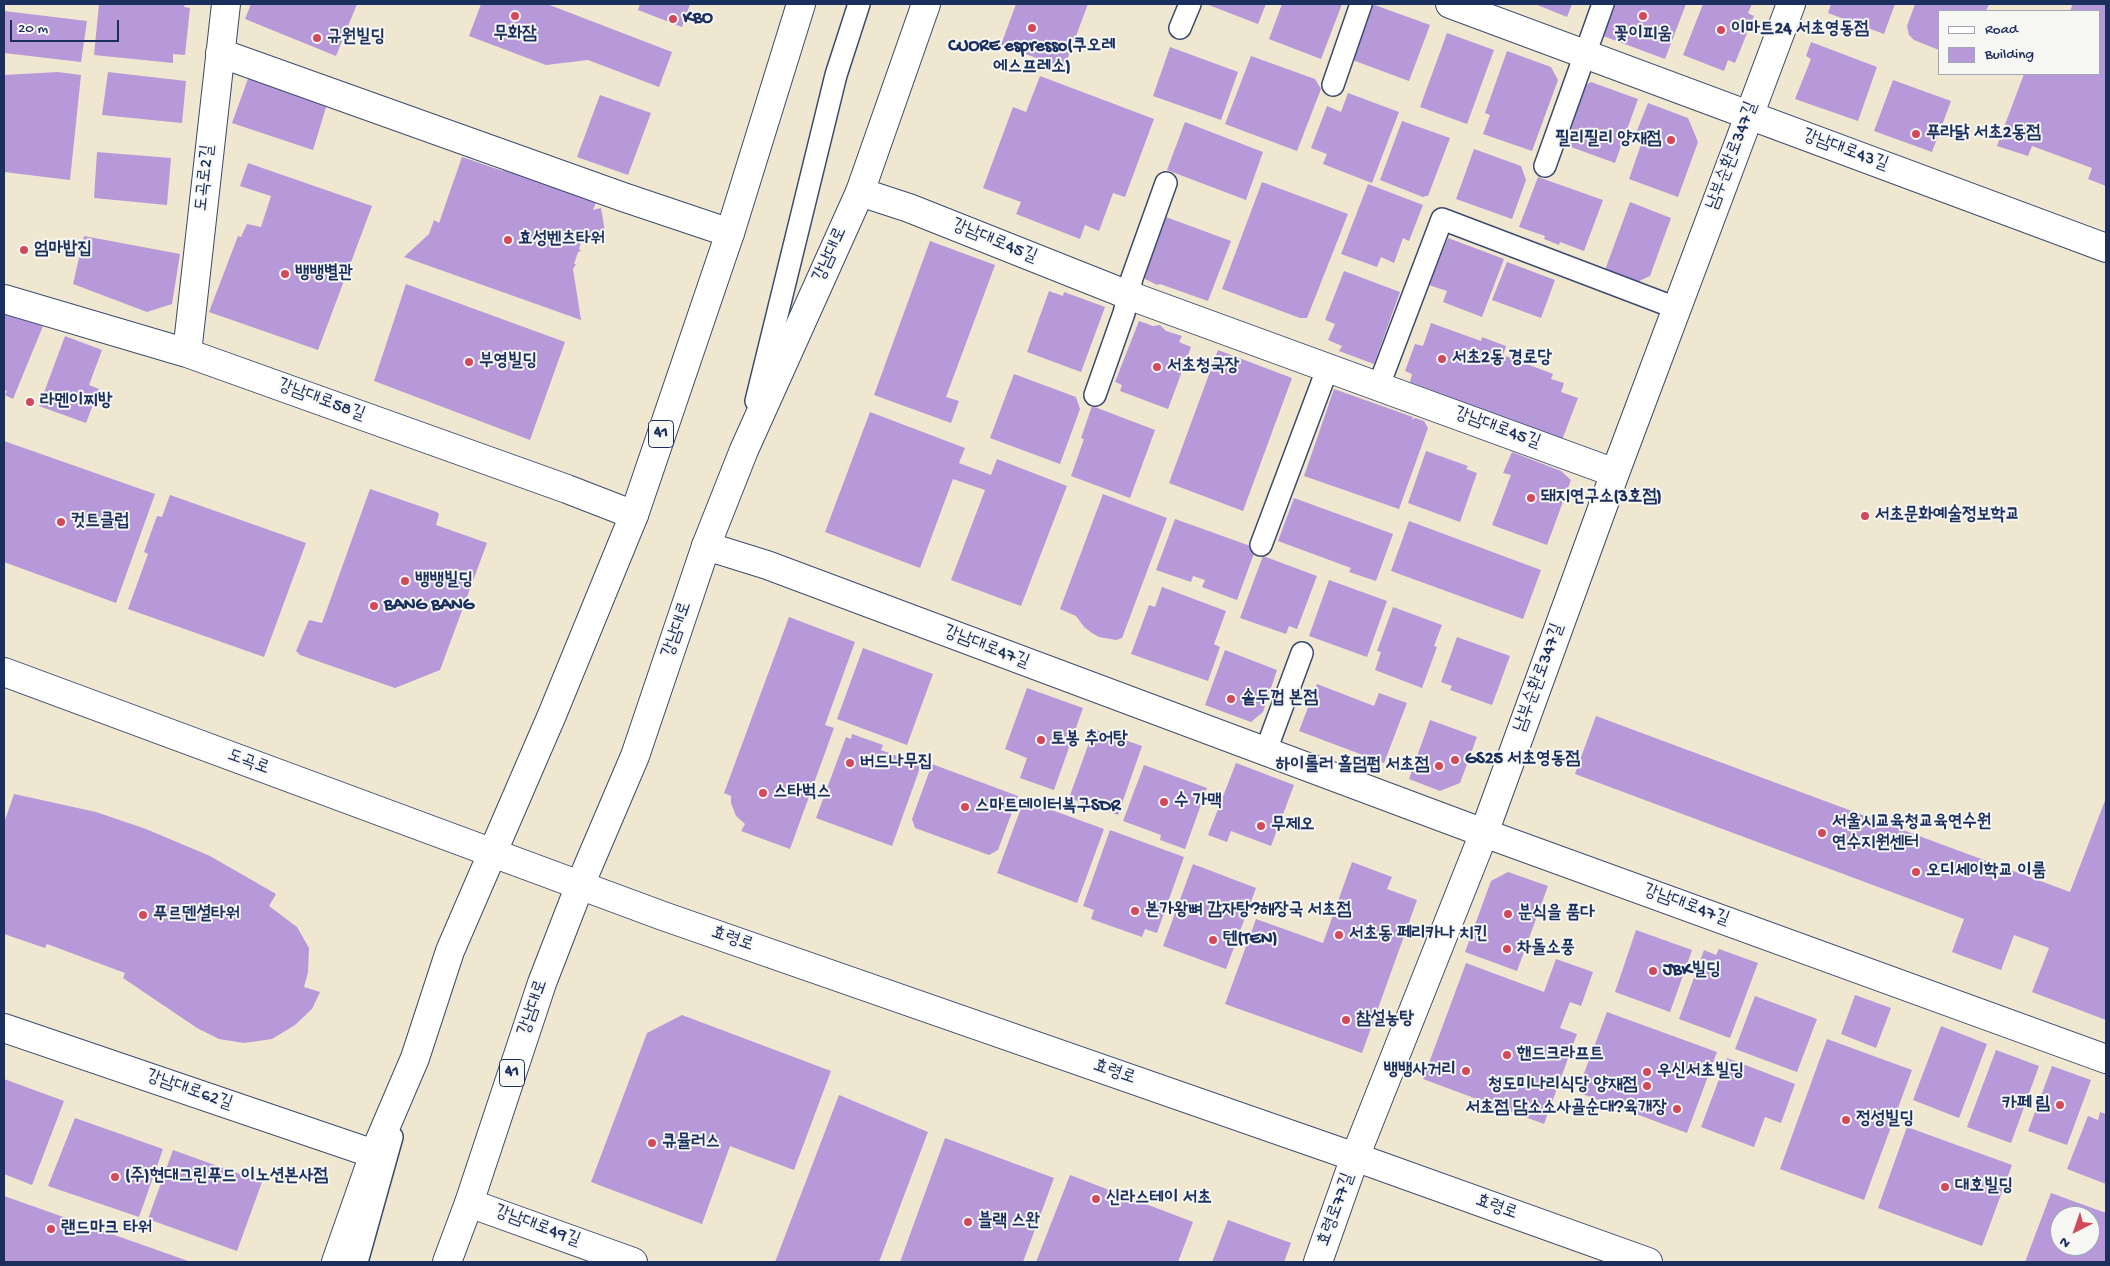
<!DOCTYPE html>
<meta charset="utf-8">
<style>
body{margin:0}
#map{position:relative;width:2110px;height:1266px;overflow:hidden;background:#efe7cf;font-family:"Gochi Hand",sans-serif}
canvas{display:block}
.frame{position:absolute;inset:0;border:5px solid #1b2f5e;pointer-events:none}
.legend{position:absolute;left:1938px;top:10px;width:162px;height:65px;box-sizing:border-box;background:#f6f6f2;border:1px solid #9ea6b7;margin:0;padding:6px 9px;list-style:none;font-size:15px;color:#1b2f5e}
.legend li{display:flex;align-items:center;gap:10px;height:25px}
.legend b{width:25px;border:1px solid #9ea6b7}
.north{position:absolute;left:2050px;top:1206px;width:50px;height:50px;box-sizing:border-box;background:#f6f6f2;border:1px solid #9ea6b7;border-radius:50%;rotate:221deg;font-size:14px;font-weight:700;line-height:20px;text-align:center;color:#1b2f5e}
.north::after{content:'';display:block;margin:auto;width:18px;height:22px;background:#d1495b;clip-path:polygon(50% 0,100% 100%,50% 72%,0 100%)}
.scale{position:absolute;left:10px;top:20px;width:109px;height:22px;box-sizing:border-box;border:2px solid #1b2f5e;border-top:0;padding-left:6px;font-size:15px;line-height:18px;white-space:nowrap;color:#1b2f5e;-webkit-text-stroke:4px #f6f6f2;paint-order:stroke}
</style>
<div id="map">
<canvas width="2110" height="1266"></canvas>
<div class="frame"></div>
<ul class="legend">
<li><b style="height:6px;background:#fff"></b>Road</li>
<li><b style="height:14px;background:#b799da"></b>Building</li>
</ul>
<div class="north">N</div>
<div class="scale">20 m</div>
</div>
<script>
const context = document.querySelector('canvas').getContext('2d');
context.lineJoin = 'round';
function fillPath(path, color) { context.fillStyle = color; context.fill(path, 'evenodd'); }
const poly = rows => new Path2D(rows.map(r => 'M' + r).join(''));
function trace(path, color, width, dash) { context.strokeStyle = color; context.lineWidth = width; context.lineCap = dash ? 'butt' : 'round'; context.setLineDash(dash || []); context.stroke(path); }
function drawText(font, color, halo, rows, align = 'center') {
  context.font = font + ' "Gochi Hand","Poor Story",sans-serif'; context.lineWidth = 4; context.setLineDash([]); context.textBaseline = 'middle'; context.strokeStyle = halo; context.fillStyle = color; for (const [text, x, y, turn = 0] of rows) {
    context.save(); context.translate(x, y); context.rotate((+turn || 0) * Math.PI / 180); context.textAlign = isNaN(turn) ? turn : align; if (halo) context.strokeText(text, 0, 0); context.fillText(text, 0, 0); context.restore();
  }
}
fillPath(poly([
 [99,4,185,4,184,7,190,8,185,55,173,54,173,63,94,55],
 [251,4,357,4,336,56,245,19],
 [481,4,547,4,672,52,659,87,588,60,546,65,469,36],
 [640,4,690,4,682,27,638,10],
 [1016,4,1088,4,1064,68,1001,45],
 [1206,4,1266,4,1258,24],
 [1282,4,1342,4,1321,59,1269,39],
 [1367,4,1372,4,1430,25,1409,81,1347,58],
 [1535,4,1572,4,1567,17],
 [1614,4,1686,4,1665,59,1603,36],
 [1703,4,1752,4,1748,13,1754,16,1735,63,1728,60,1724,71,1683,55],
 [1831,4,1895,4,1884,34,1828,13],
 [1915,4,1989,4,1986,11,1939,11,1939,50,1914,40,1909,35,1907,26],
 [2073,4,2106,4,2106,186,2088,179,2092,168,2032,146,2028,156,1997,146,2024,74,2099,74,2099,11,2070,11],
 [4,11,87,21,81,62,4,53],
 [1447,33,1494,50,1467,124,1420,107],
 [1811,42,1877,67,1858,121,1795,99,1811,59,1806,56],
 [1170,47,1238,72,1221,120,1153,96],
 [1507,51,1551,67,1558,80,1532,151,1483,134,1490,115,1485,113],
 [1251,56,1315,79,1321,89,1297,151,1225,124],
 [58,72,81,75,70,180,4,172,4,75],
 [108,72,186,81,182,123,102,115],
 [249,76,327,104,313,150,232,123],
 [1040,76,1154,119,1125,197,1113,193,1099,231,1085,225,1080,239,1016,214,1021,202,983,188,1013,107,1026,112],
 [1893,80,1951,101,1932,152,1874,131],
 [1591,82,1638,99,1615,163,1560,143,1578,90],
 [1348,93,1399,112,1372,183,1323,164,1327,154,1311,148,1327,106,1341,112],
 [600,95,651,113,628,175,577,157],
 [1648,103,1688,118,1698,142,1678,197,1629,179,1644,136,1636,133],
 [1402,121,1450,138,1428,196,1426,196,1423,197,1380,180],
 [1185,122,1263,152,1246,200,1167,170],
 [1474,149,1521,166,1526,180,1512,219,1456,199],
 [97,152,171,158,167,205,94,198],
 [462,157,503,171,503,167,597,200,593,210,601,208,606,238,581,242,579,249,581,251,578,252,574,264,576,264,573,269,581,320,404,257,429,234,434,220,439,223],
 [248,163,372,206,318,350,209,312,238,236,241,237,247,224,261,227,271,196,240,186],
 [1538,177,1603,200,1584,251,1560,242,1559,245,1544,239,1545,236,1519,227],
 [1262,182,1348,214,1307,318,1300,318,1222,289],
 [1368,184,1423,205,1409,241,1403,238,1394,263,1381,257,1377,267,1341,254],
 [1630,202,1671,218,1650,276,1637,282,1605,270],
 [1166,217,1231,241,1208,301,1160,284,1157,285,1145,279,1145,275],
 [84,236,180,254,172,304,147,312,73,284],
 [1448,238,1504,259,1482,317,1443,302,1447,291,1429,285],
 [930,241,995,265,946,397,959,401,951,423,874,395],
 [1507,262,1555,280,1541,318,1492,300],
 [1344,271,1400,292,1374,364,1339,351,1342,346,1328,340,1335,324,1325,320],
 [406,284,565,342,530,440,374,381],
 [1049,291,1063,296,1064,292,1105,307,1081,372,1027,352],
 [4,312,43,326,13,399,5,395,7,391,4,390],
 [1139,321,1153,326,1160,325,1166,331,1182,336,1179,342,1191,347,1168,409,1120,391,1122,385,1115,382],
 [1431,323,1481,341,1482,337,1506,346,1503,355,1553,374,1551,379,1564,383,1561,392,1578,398,1562,440,1410,382,1412,374,1405,371,1415,344,1423,346],
 [65,336,102,350,89,385,99,389,86,423,39,406],
 [1218,350,1292,378,1243,511,1169,483],
 [1014,374,1076,397,1080,409,1060,464,990,438],
 [1334,389,1413,417,1412,420,1415,418,1424,421,1428,428,1399,509,1304,476],
 [1092,406,1155,430,1130,498,1071,476,1084,439,1081,438],
 [870,412,965,448,959,463,991,475,997,459,1067,486,1021,606,951,580,985,490,953,479,920,568,825,532],
 [4,441,155,494,116,603,4,562],
 [1426,451,1468,466,1466,469,1477,473,1460,522,1408,503],
 [1512,452,1561,471,1571,480,1547,545,1492,525,1511,475,1503,473],
 [370,489,437,512,439,514,436,525,487,543,440,670,395,688,300,655,296,651,309,620,322,623],
 [1103,494,1167,518,1122,638,1116,640,1099,637,1092,633,1084,627,1076,616,1060,609],
 [170,495,306,543,264,657,128,609,148,554,144,552,157,516,162,517],
 [1294,498,1393,534,1376,581,1349,572,1351,568,1278,541],
 [1175,519,1256,548,1237,600,1202,587,1205,580,1193,576,1191,582,1156,570],
 [1409,521,1541,570,1523,619,1391,571],
 [1263,556,1317,576,1297,629,1289,626,1286,634,1240,618],
 [1329,580,1387,601,1367,657,1309,636],
 [1162,587,1226,611,1214,644,1220,647,1208,681,1131,654,1149,605,1155,607],
 [1393,607,1442,625,1434,646,1437,647,1422,688,1375,670,1381,652,1377,651],
 [789,617,855,642,825,725,834,728,790,849,741,831,745,824,736,816,731,803,731,796,724,793],
 [1457,637,1510,656,1492,705,1450,690,1452,686,1441,682],
 [863,648,933,674,907,745,837,719],
 [1225,650,1277,670,1263,712,1251,722,1205,705],
 [1317,684,1374,706,1379,693,1407,703,1384,763,1299,731],
 [1027,688,1083,708,1054,790,1020,778,1027,758,1005,749],
 [1596,716,2070,892,2106,798,2106,1020,2032,992,2049,948,2014,935,2001,970,1952,952,1964,919,1575,774],
 [1430,720,1477,737,1460,783,1440,791,1409,779],
 [1094,729,1142,746,1118,815,1069,798],
 [852,734,883,745,881,750,921,765,892,846,816,818,846,737,851,739],
 [1236,763,1294,785,1271,846,1231,831,1227,842,1208,835],
 [932,764,1018,796,998,850,989,855,915,828,912,819],
 [1144,765,1207,788,1185,849,1160,840,1161,835,1123,821],
 [14,794,96,812,146,829,210,856,276,894,269,906,297,927,309,948,308,972,304,987,320,992,312,1009,295,1025,272,1039,244,1043,219,1039,197,1028,123,978,125,973,47,944,45,948,4,934,4,823],
 [1024,800,1104,829,1077,903,997,873],
 [1110,830,1184,857,1157,933,1145,929,1142,937,1091,919,1094,910,1083,906],
 [1352,862,1392,877,1387,889,1417,900,1362,1053,1225,1004,1256,919,1323,943],
 [1193,864,1256,888,1226,969,1163,946],
 [1508,872,1548,886,1517,971,1465,952,1491,881],
 [1636,930,1692,950,1670,1012,1615,992],
 [1719,949,1758,963,1730,1038,1679,1019,1704,950,1716,955],
 [1556,959,1593,972,1581,1006,1570,1002,1560,1028,1577,1034,1544,1124,1423,1079,1466,963,1544,992],
 [1855,995,1891,1008,1876,1048,1841,1034],
 [1755,996,1817,1019,1797,1072,1735,1049],
 [1607,1012,1717,1052,1687,1133,1577,1092],
 [682,1015,831,1071,794,1170,730,1146,702,1224,591,1182,647,1033],
 [1941,1026,1987,1044,1959,1118,1913,1100],
 [1827,1039,1912,1070,1864,1200,1780,1169],
 [1996,1050,2039,1066,2011,1143,1967,1127],
 [1727,1058,1795,1084,1781,1123,1765,1117,1754,1147,1701,1127],
 [2052,1066,2091,1080,2067,1145,2028,1131],
 [4,1079,64,1101,32,1185,4,1174],
 [839,1095,928,1132,879,1262,775,1262],
 [2100,1112,2106,1114,2106,1184,2067,1169,2088,1116,2098,1120],
 [75,1118,163,1149,139,1217,48,1186],
 [1907,1127,2012,1165,1982,1246,1878,1208],
 [945,1138,1054,1178,1023,1262,900,1262],
 [173,1150,262,1182,237,1251,148,1219],
 [1070,1175,1193,1222,1178,1262,1036,1262],
 [2051,1193,2106,1213,2106,1262,2025,1262],
 [2060,1216,2090,1216,2090,1246,2060,1246],
 [4,1196,191,1262,4,1262],
 [1228,1220,1291,1243,1284,1262,1212,1262]
]), '#b799da');
const lane = poly([
 [1180,28,1190,4],
 [1333,85,1361,4],
 [1545,166,1603,4],
 [1379,385,1442,219,1676,308],
 [1095,395,1124,313,1132,278,1166,183],
 [756,401,836,75,859,4],
 [1261,545,1328,367],
 [1265,753,1302,653],
 [357,1262,392,1137]
]);
const street = poly([
 [1450,4,2106,248],
 [220,53,623,197,730,233],
 [860,192,909,208,1128,295,1615,473],
 [4,299,187,353,567,489,634,515],
 [187,353,226,4],
 [706,546,767,565,1484,833,2106,1059],
 [4,1028,374,1154],
 [469,1203,633,1262],
 [1318,1262,1355,1157,1484,833,1615,473,1791,4]
]);
const secondary = poly([
 [4,672,663,916,1355,1157,1648,1262]
]);
const primary = poly([
 [336,1262,374,1154,415,1058,450,951,552,715,634,515,730,233,801,4],
 [447,1262,469,1203,542,983,580,885,635,756,706,546,744,450,860,192,926,4]
]);
trace(lane, '#3b4b6f', 24);
trace(street, '#3b4b6f', 30);
trace(secondary, '#3b4b6f', 30);
trace(primary, '#3b4b6f', 30);
trace(lane, '#fff', 21);
trace(street, '#fff', 28);
trace(secondary, '#fff', 28);
trace(primary, '#fff', 28);
for (const [x, y, r, color] of [
 [515,16,5,"#d1495b"],
 [1643,16,5,"#d1495b"],
 [673,19,5,"#d1495b"],
 [1032,28,5,"#d1495b"],
 [1721,30,5,"#d1495b"],
 [317,38,5,"#d1495b"],
 [1916,134,5,"#d1495b"],
 [1671,140,5,"#d1495b"],
 [508,240,5,"#d1495b"],
 [24,250,5,"#d1495b"],
 [285,274,5,"#d1495b"],
 [1442,359,5,"#d1495b"],
 [469,362,5,"#d1495b"],
 [1157,367,5,"#d1495b"],
 [30,402,5,"#d1495b"],
 [1531,498,5,"#d1495b"],
 [1865,516,5,"#d1495b"],
 [61,522,5,"#d1495b"],
 [405,581,5,"#d1495b"],
 [374,606,5,"#d1495b"],
 [1231,699,5,"#d1495b"],
 [1041,740,5,"#d1495b"],
 [1455,760,5,"#d1495b"],
 [850,763,5,"#d1495b"],
 [1439,766,5,"#d1495b"],
 [763,793,5,"#d1495b"],
 [1164,802,5,"#d1495b"],
 [965,807,5,"#d1495b"],
 [1261,826,5,"#d1495b"],
 [1822,833,5,"#d1495b"],
 [1916,872,5,"#d1495b"],
 [1135,911,5,"#d1495b"],
 [1508,914,5,"#d1495b"],
 [143,915,5,"#d1495b"],
 [1339,935,5,"#d1495b"],
 [1213,940,5,"#d1495b"],
 [1507,949,5,"#d1495b"],
 [1653,971,5,"#d1495b"],
 [1346,1020,5,"#d1495b"],
 [1507,1055,5,"#d1495b"],
 [1466,1071,5,"#d1495b"],
 [1647,1072,5,"#d1495b"],
 [1647,1086,5,"#d1495b"],
 [2060,1105,5,"#d1495b"],
 [1677,1109,5,"#d1495b"],
 [1846,1120,5,"#d1495b"],
 [652,1143,5,"#d1495b"],
 [115,1177,5,"#d1495b"],
 [1945,1187,5,"#d1495b"],
 [1096,1199,5,"#d1495b"],
 [968,1222,5,"#d1495b"],
 [51,1229,5,"#d1495b"]
]) { const dot = new Path2D(); dot.arc(x, y, r, 0, 2 * Math.PI); context.fillStyle = color; context.fill(dot); trace(dot, '#f6f6f2', 2); }
for (const [x, y, w] of [
 [661,434,25],
 [512,1073,25]
]) { const box = new Path2D(); box.roundRect(x - w / 2, y - 13.5, w, 27, 4); context.fillStyle = '#f6f6f2'; context.fill(box); trace(box, '#1b2f5e', 1); }
drawText('bold 16px', '#1b2f5e', null, [
 ["41",661,434],
 ["41",512,1073]
]);
drawText('bold 18px', '#1b2f5e', '#f6f6f2', [
 ["KBO",683,19],
 ["이마트24 서초영동점",1731,30],
 ["무화잠",515,35,"center"],
 ["꽃이피움",1643,35,"center"],
 ["규원빌딩",327,38],
 ["CUORE espresso(쿠오레",1032,47,"center"],
 ["에스프레소)",1032,68,"center"],
 ["푸라닭 서초2동점",1926,134],
 ["필리필리 양재점",1661,140,"right"],
 ["효성벤츠타워",518,240],
 ["엄마밥집",34,250],
 ["뱅뱅별관",295,274],
 ["서초2동 경로당",1452,359],
 ["부영빌딩",479,362],
 ["서초청국장",1167,367],
 ["라멘이찌방",40,402],
 ["돼지연구소(3호점)",1541,498],
 ["서초문화예술정보학교",1875,516],
 ["컷트클럽",71,522],
 ["뱅뱅빌딩",415,581],
 ["BANG BANG",384,606],
 ["솥두껍 본점",1241,699],
 ["토봉 추어탕",1051,740],
 ["GS25 서초영동점",1465,760],
 ["버드나무집",860,763],
 ["하이롤러 홀덤펍 서초점",1429,766,"right"],
 ["스타벅스",773,793],
 ["수 가맥",1174,802],
 ["스마트데이터복구SDR",975,807],
 ["서울시교육청교육연수원",1832,823],
 ["연수지원센터",1832,844],
 ["무제오",1271,826],
 ["오디세이학교 이룸",1926,872],
 ["본가왕뼈 감자탕?해장국 서초점",1145,911],
 ["분식을 품다",1518,914],
 ["푸르덴셜타워",153,915],
 ["서초동 페리카나 치킨",1349,935],
 ["텐(TEN)",1223,940],
 ["차돌소풍",1517,949],
 ["JBK빌딩",1663,971],
 ["참설농탕",1356,1020],
 ["핸드크라프트",1517,1055],
 ["뱅뱅사거리",1456,1071,"right"],
 ["우신서초빌딩",1657,1072],
 ["청도미나리식당 양재점",1637,1086,"right"],
 ["카페 림",2050,1105,"right"],
 ["서초점 담소소사골순대?육개장",1667,1109,"right"],
 ["정성빌딩",1856,1120],
 ["큐뮬러스",662,1143],
 ["(주)현대그린푸드 이노션본사점",125,1177],
 ["대호빌딩",1955,1187],
 ["신라스테이 서초",1106,1199],
 ["블랙 스완",978,1222],
 ["랜드마크 타워",61,1229]
], 'left');
drawText('18px', '#1b2f5e', '#f6f6f2', [
 ["강남대로43길",1845,151,20],
 ["남부순환로347길",1733,156,-69],
 ["도곡로2길",206,178,-84],
 ["강남대로45길",994,242,22],
 ["강남대로",831,255,-66],
 ["강남대로58길",321,401,20],
 ["강남대로45길",1497,429,20],
 ["강남대로",678,630,-71],
 ["강남대로47길",986,648,21],
 ["남부순환로347길",1540,678,-70],
 ["도곡로",248,763,20],
 ["강남대로47길",1686,906,20],
 ["효령로",732,940,19],
 ["강남대로",534,1008,-71],
 ["효령로",1114,1073,19],
 ["강남대로62길",189,1091,19],
 ["효령로",1496,1208,20],
 ["효령로77길",1337,1210,-70],
 ["강남대로49길",537,1227,20]
]);
</script>
